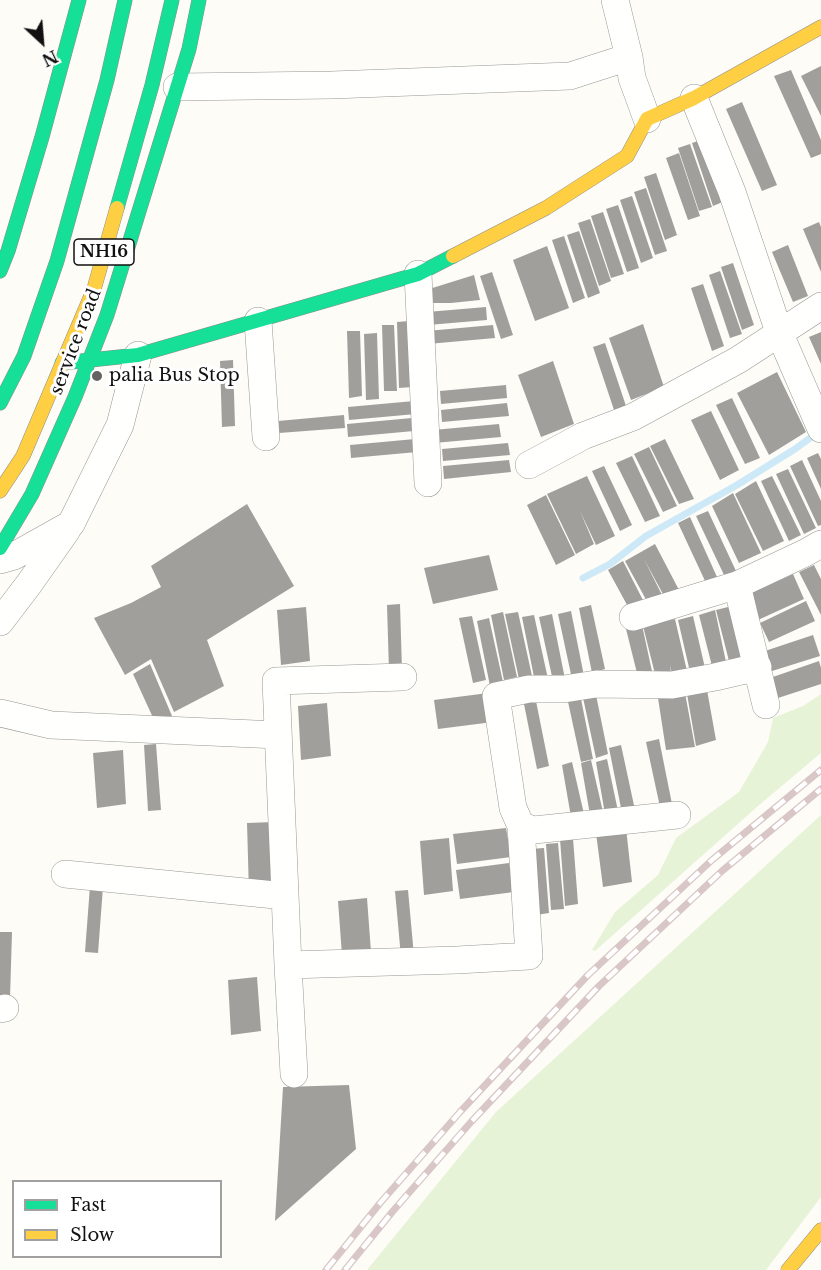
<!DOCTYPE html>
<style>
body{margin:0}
#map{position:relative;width:821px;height:1270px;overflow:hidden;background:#fdfcf7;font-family:"Libre Baskerville",serif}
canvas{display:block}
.legend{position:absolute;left:12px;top:1180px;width:210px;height:78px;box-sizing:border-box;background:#fff;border:2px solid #a0a0a0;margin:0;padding:8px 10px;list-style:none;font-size:18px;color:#111}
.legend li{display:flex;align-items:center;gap:12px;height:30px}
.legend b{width:30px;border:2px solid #a0a0a0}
.north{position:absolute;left:12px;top:12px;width:60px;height:60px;-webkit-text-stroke:4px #fff;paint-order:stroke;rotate:154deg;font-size:16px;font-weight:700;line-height:24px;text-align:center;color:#111}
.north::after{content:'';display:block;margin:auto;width:21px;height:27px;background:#111;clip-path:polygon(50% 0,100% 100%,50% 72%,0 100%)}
</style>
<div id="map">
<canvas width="821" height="1270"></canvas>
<ul class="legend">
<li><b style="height:8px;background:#16e098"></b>Fast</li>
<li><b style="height:8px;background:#ffcf43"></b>Slow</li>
</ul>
<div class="north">N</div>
</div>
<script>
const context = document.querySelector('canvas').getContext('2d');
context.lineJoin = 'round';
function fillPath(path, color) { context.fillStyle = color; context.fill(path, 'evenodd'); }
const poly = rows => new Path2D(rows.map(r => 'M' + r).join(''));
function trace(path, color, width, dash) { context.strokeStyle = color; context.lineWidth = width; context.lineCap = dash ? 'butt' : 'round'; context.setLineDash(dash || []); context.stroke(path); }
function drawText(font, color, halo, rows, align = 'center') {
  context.font = font + ' "Libre Baskerville",serif'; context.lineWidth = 6; context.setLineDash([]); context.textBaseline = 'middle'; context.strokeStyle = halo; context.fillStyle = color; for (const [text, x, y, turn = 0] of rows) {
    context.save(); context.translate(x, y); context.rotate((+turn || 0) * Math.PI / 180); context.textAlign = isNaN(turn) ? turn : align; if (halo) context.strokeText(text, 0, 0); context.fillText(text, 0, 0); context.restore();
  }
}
fillPath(poly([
 [821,694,821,753,758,806,595,951,592,950,615,912,658,875,676,838,739,792,768,742,773,718,803,706],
 [821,815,821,1197,766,1270,367,1270,496,1112]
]), '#e7f3d7');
trace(poly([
 [583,578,610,564,646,536,737,485,795,449,817,433]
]), '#cde8f7', 7);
fillPath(poly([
 [821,66,821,116,801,76],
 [791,70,821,140,821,154,811,158,774,76],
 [742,102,777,185,762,191,726,109],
 [704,139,725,201,713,206,692,143],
 [690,144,712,207,699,211,678,148],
 [679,153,700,216,688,220,666,158],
 [656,173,677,235,665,240,644,177],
 [646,188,667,251,655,255,634,192],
 [632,196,653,258,641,263,620,200],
 [618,205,639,268,627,272,606,209],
 [603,212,624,274,611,278,591,216],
 [590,219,611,281,599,286,578,223],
 [819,222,821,227,821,272,803,229],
 [579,231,600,293,588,298,567,235],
 [564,236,585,298,573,303,552,240],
 [788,245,808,296,793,302,772,252],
 [547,246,569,308,535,321,513,260],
 [733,263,754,325,742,330,721,267],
 [720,271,742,334,730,338,709,275],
 [492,272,513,335,501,339,480,276],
 [474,275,480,300,451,303,430,303,426,290],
 [703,284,724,346,712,351,691,288],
 [486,307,487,320,428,325,427,312],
 [409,321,412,387,399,388,397,322],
 [643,324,664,387,631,400,609,338],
 [382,325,394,325,397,391,384,391],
 [493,325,495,338,428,344,427,331],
 [347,331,360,331,362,396,349,398],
 [821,332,821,364,809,337],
 [377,333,379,399,366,400,364,334],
 [605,343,626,406,614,410,593,347],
 [233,360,235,426,222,427,220,361],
 [553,361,574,424,541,437,518,375],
 [777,372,806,432,769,455,737,393],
 [506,385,507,398,441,404,440,391],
 [732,398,760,458,745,464,716,405],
 [414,401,416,414,349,420,348,407],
 [507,403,509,416,442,422,441,410],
 [711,411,739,470,720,480,691,420],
 [344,415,345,428,279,433,278,421],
 [412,418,414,431,348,437,347,424],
 [499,424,501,437,434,443,433,430],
 [415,439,417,452,351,458,350,445],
 [665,439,694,499,679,504,650,446],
 [508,443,510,455,443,461,442,449],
 [649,447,677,506,663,512,634,454],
 [818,453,821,459,821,489,807,458],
 [632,456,660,516,645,522,616,463],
 [509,460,511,472,444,479,443,466],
 [802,460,821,501,821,525,818,526,790,466],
 [604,466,632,525,620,531,592,471],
 [788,469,816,528,804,534,776,474],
 [587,476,615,536,596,545,580,511,594,544,576,554,547,494],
 [772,476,801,535,789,541,761,481],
 [756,481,784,541,763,551,735,494],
 [733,493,761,553,739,563,712,506],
 [546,495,575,555,556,565,527,505],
 [247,504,294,586,207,640,224,686,174,712,151,659,125,675,94,618,131,603,161,587,151,566],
 [708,511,736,571,725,577,696,516],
 [690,517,717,577,706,583,678,523],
 [655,544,679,590,664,596,644,559,664,599,649,605,625,561],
 [489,555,498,590,433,604,424,568],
 [623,561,647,608,632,614,608,570],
 [814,565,821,579,821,615,799,572],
 [793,574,804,599,758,620,747,595],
 [806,601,815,621,769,642,760,623],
 [400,604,402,670,389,671,387,605],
 [591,605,605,669,592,673,579,608],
 [732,606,743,657,729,661,716,610],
 [306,607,310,661,281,665,277,610],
 [715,610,726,662,712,666,699,615],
 [571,611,584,676,572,679,558,614],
 [503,612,517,677,504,680,491,615],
 [518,612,532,676,519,679,505,614],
 [552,614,565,679,553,681,539,617],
 [534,615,548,679,535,682,522,617],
 [472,616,486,680,473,683,459,618],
 [693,616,705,668,690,672,678,620],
 [489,618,503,682,490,686,477,621],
 [675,619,687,671,672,675,670,665,671,674,656,678,643,626],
 [642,625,653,676,639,681,626,629],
 [813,635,820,656,772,671,765,651],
 [819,661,821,668,821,684,778,698,770,678],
 [150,664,172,716,155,722,133,674],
 [595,690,608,754,596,758,582,693],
 [707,690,716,740,696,746,687,694],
 [488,693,493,722,438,729,434,700],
 [685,693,695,747,666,750,658,698],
 [580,694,593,759,581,762,567,697],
 [536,701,549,766,537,769,524,704],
 [327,703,331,756,301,760,298,706],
 [659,739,672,804,660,807,646,742],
 [156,744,161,810,148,811,144,745],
 [621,745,635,810,622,813,609,748],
 [123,750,126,804,97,808,93,753],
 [607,759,618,811,605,814,596,762],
 [591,760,603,812,590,815,581,763],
 [572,762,584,814,571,817,562,765],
 [274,822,274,891,249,893,247,823],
 [506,828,511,857,457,864,453,834],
 [626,828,632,882,603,887,596,833],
 [449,838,453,891,424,895,420,841],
 [573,838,578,904,565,906,560,839],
 [558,843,564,909,551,910,546,844],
 [544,848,549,913,536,915,531,849],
 [509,863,514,892,460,899,456,870],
 [90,886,103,887,98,953,85,952],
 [408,890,414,956,401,957,395,891],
 [367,898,371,952,342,955,338,901],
 [0,932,12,932,10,998,0,998],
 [257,977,261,1031,231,1035,228,980],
 [349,1085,356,1149,275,1221,283,1087]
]), '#a19f9c');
const street = poly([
 [615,0,629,57,632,78,647,119],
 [177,87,332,85,570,76,629,57],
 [694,98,732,192,779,332,821,429],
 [418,274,428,483],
 [258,321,266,437],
 [529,465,583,436,633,417,738,360,821,306],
 [0,560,14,556,71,524,120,425,138,355],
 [737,585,766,705],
 [633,617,737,585,805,553,821,544],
 [0,622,29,584,67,530],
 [0,713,51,725,278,735],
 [677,815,534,830,521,826,513,808,496,696,529,689,564,689,596,684,672,685,715,677,758,667],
 [65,874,285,896],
 [288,965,457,960,529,956,521,826],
 [0,1009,5,1008],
 [294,1074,288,965,276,681,403,677]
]);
const fast = poly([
 [117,208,152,85,172,0],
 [0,271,8,251,42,137,79,0],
 [62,363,138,355,418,274,453,256],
 [0,403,24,356,57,261,107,80,125,0],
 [0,548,32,494,75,397,107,315,189,49,199,0]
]);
const slow = poly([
 [453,256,546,208,627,156,647,119,694,98,821,27],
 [0,491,23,456,94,289,117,208],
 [788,1270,821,1230]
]);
trace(street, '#979795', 28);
trace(fast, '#8e8d8b', 15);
trace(slow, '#8e8d8b', 15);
trace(street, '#fffffe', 27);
trace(fast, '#16e098', 14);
trace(slow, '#ffcf43', 14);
const rail = poly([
 [326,1270,381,1202,460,1112,588,975,712,860,821,770],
 [345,1270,393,1211,471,1122,599,986,722,871,821,789]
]);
trace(rail, '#d9c6c7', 7);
trace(rail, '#fff', 4.5, [14]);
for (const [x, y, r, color] of [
 [97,376,6,"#646362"]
]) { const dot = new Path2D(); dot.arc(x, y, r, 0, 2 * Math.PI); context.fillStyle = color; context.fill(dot); trace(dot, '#fff', 2); }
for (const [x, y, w] of [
 [104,252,60]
]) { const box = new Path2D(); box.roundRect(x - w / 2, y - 13, w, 26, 4.5); context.fillStyle = '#fff'; context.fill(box); trace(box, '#111', 1.5); }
drawText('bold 16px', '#111', null, [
 ["NH16",104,252]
]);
drawText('18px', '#111', '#fff', [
 ["service road",76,342,-69]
]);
drawText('18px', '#111', '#fff', [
 ["palia Bus Stop",109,376]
], 'left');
</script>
